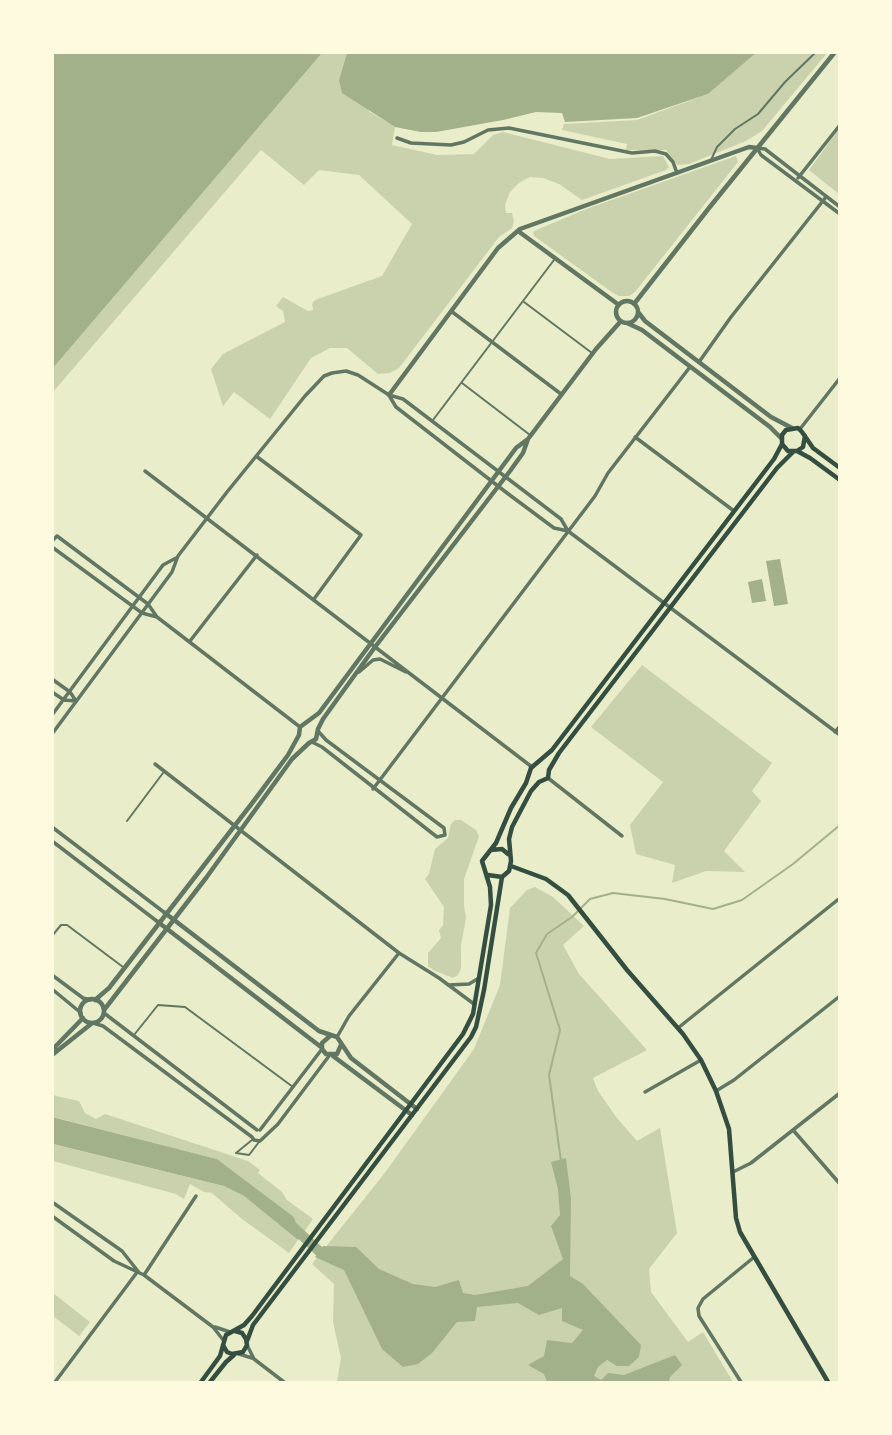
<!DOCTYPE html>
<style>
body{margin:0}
#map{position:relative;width:892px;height:1435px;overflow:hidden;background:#e9edc9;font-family:"Roboto Condensed",sans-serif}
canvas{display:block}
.frame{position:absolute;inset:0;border:54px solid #fefae0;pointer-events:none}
</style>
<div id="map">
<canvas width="892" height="1435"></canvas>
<div class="frame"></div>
</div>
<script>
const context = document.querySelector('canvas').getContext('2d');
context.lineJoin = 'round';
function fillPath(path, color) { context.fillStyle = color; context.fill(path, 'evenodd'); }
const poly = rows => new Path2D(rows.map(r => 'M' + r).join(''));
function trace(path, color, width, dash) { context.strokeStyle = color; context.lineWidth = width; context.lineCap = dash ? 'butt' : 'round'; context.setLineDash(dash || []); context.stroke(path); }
fillPath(poly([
 [322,53,347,53,339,80,370,112,395,127,392,145,437,155,474,154,493,135,503,132,610,159,663,156,669,167,666,170,582,200,559,184,543,178,530,177,519,183,510,192,505,205,506,213,512,213,514,221,512,228,499,237,399,368,390,373,378,374,347,348,330,348,311,358,270,419,234,392,223,406,211,369,223,354,285,322,283,311,276,306,283,297,308,311,313,310,312,304,315,300,382,276,412,224,359,175,319,170,304,185,261,150,53,392,53,368],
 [756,53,827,53,762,131,746,141,689,164,677,165,666,150,626,150,627,144,562,130,564,124,637,120,708,94],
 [839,129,839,194,809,170],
 [736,156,738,162,635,292,629,296,619,296,613,293,534,236,533,232,536,230,589,208],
 [642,665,772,763,752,791,761,801,724,851,745,872,706,871,672,883,675,865,636,854,630,825,663,782,591,727],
 [455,820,461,820,476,830,479,836,464,879,464,906,466,918,461,945,461,968,458,975,453,978,433,970,428,966,428,953,441,938,439,930,443,925,444,907,425,879,429,874,435,849,448,838,451,824],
 [535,887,553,897,584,926,563,945,579,974,647,1050,593,1078,598,1091,617,1118,637,1141,660,1128,677,1233,649,1269,651,1292,688,1342,703,1332,733,1382,337,1382,341,1358,333,1322,334,1284,312,1264,384,1174,474,1049,500,985,510,908,527,890],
 [52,1093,56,1096,79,1101,85,1113,96,1119,105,1114,248,1161,260,1170,258,1173,282,1192,287,1200,313,1219,304,1232,297,1226,294,1217,217,1159,53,1117],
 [52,1144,224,1186,244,1196,298,1240,289,1253,242,1219,212,1193,204,1192,190,1184,184,1199,176,1194,53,1161],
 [53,1293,90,1322,79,1336,53,1316]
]), '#cad2ad');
fillPath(poly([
 [53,52,322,53,53,368,52,53],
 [347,53,347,52,756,53,708,94,637,118,565,122,562,113,536,112,503,120,436,132,421,132,395,127,342,93,339,80],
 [780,559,788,604,774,606,766,561],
 [762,579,766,601,752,603,748,582],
 [52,1117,217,1159,294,1217,297,1226,304,1232,298,1240,244,1196,224,1186,53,1144],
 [566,1158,571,1199,570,1276,583,1284,641,1345,639,1357,629,1366,617,1366,607,1360,598,1367,594,1376,601,1380,608,1373,624,1375,675,1355,682,1365,670,1377,669,1382,547,1382,544,1374,528,1365,544,1356,547,1340,572,1343,583,1330,562,1321,562,1308,539,1315,518,1303,477,1307,475,1321,457,1322,432,1353,418,1364,403,1367,382,1349,344,1270,315,1257,323,1246,356,1247,379,1269,413,1284,435,1287,459,1280,463,1293,475,1295,528,1286,563,1259,551,1226,560,1215,558,1189,551,1162]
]), '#a3b18a');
trace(poly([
 [561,1161,549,1075,560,1030,536,953,547,934,572,917,590,899,613,893,665,899,713,909,742,900,793,864,840,825]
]), '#a3b18a', 2);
trace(poly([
 [291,1225,320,1252]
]), '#a3b18a', 10);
trace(poly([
 [711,160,717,147,735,129,758,114,785,82,816,52],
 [524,302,592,353],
 [462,383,530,435],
 [433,420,554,260],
 [127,821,163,773],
 [52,936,61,925,67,925,123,967],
 [134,1035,158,1005,185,1007,293,1087],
 [252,1140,236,1153,249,1155,259,1142]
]), '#617663', 2);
trace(poly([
 [397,138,411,143,451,145,464,142,488,130,509,128,632,153,655,151,666,154,673,162,677,173],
 [757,148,761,155,840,214],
 [757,148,765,149,840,207],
 [798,178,840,125],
 [451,311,561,394],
 [699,362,731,317,826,197],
 [390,397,396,407,507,493,554,528,568,531,840,735],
 [800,429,840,378],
 [635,437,734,511],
 [256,456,361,535,314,599],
 [145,471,532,767],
 [52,541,57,536,148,604,157,617,300,727],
 [52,547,142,613,157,617],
 [190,641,257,555],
 [359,672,373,660,380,659,406,672],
 [52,679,70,692,76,701],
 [52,692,64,700,76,701],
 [52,715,163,565,176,558],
 [835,732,840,726],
 [52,734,172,572,178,556,227,492,305,396,324,376,332,373,346,371,358,375,389,395,403,399,561,519,568,531],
 [312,742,322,747,437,837,445,835,444,828,326,740,318,731],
 [155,764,399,953,439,978,474,1004],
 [548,778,622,836],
 [373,789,595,496,608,473,690,367],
 [52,827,165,913],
 [52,841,158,922],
 [52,975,83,998,90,1000],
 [448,985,469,984,479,978],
 [52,989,81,1013],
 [104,1013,257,1130],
 [93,1023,103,1026,252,1137],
 [678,1028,840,898],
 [337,1037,349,1016,399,953],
 [716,1091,734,1080,840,996],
 [645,1092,701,1060],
 [260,1130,322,1049],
 [793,1130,840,1184],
 [252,1137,254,1140,260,1141,278,1124,329,1056],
 [733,1172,751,1163,840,1093],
 [52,1202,122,1251,137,1270],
 [52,1216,114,1261,144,1275,213,1327,224,1341],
 [144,1275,196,1196],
 [215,1327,230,1332],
 [247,1345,254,1359,284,1382],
 [239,1354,252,1358],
 [55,1382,138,1271],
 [741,1382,699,1316,698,1308,703,1299,753,1258]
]), '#617663', 3.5);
trace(poly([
 [518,231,619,305],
 '616 312a11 11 0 1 1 22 0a11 11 0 1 1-22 0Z',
 [634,304,709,208,835,52],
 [638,312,645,321,771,417,792,428],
 [627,323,642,330,770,427,781,438],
 [389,395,498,248,520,229,749,147,757,148],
 [165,913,319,1031,337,1037,351,1058,417,1109],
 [158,922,321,1047],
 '80 1011a12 12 0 1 1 24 0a12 12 0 1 1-24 0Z',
 [95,1000,109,988,253,802,288,755,299,735,300,727,319,713,516,448,528,439,596,349,621,321],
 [104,1010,206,878,292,759,309,743,316,739,318,729,323,719,375,647,510,471,523,453,528,439],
 [330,1036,322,1043,322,1049,326,1054,337,1054,341,1045],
 [52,1050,83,1018],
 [52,1055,91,1024],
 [333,1056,412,1115]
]), '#617663', 4.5);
trace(poly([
 [805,436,803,447,797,451,788,451,782,444,782,435,786,430,798,428,802,432,813,448,840,468],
 [797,451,810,458,840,480],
 [491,850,502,849,508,854],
 [511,866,546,879,568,895,627,970,683,1034,701,1060,716,1091,729,1129,736,1218,740,1232,828,1382],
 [488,875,502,877,509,871,511,861,509,839,512,827,531,791,539,782,548,778,549,770,559,753,777,468,793,452],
 [247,1341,253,1325,471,1037,476,1027,484,990,502,877],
 [223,1345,227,1352,232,1354,243,1352,247,1345,246,1339,242,1333,235,1331],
 [201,1382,220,1356,226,1335,244,1325,252,1316,463,1034,473,1014,491,905,490,887,482,861,496,843,511,808,526,783,531,768,552,750,774,459,782,444],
 [210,1382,226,1362,234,1355]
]), '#344e41', 4.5);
</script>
